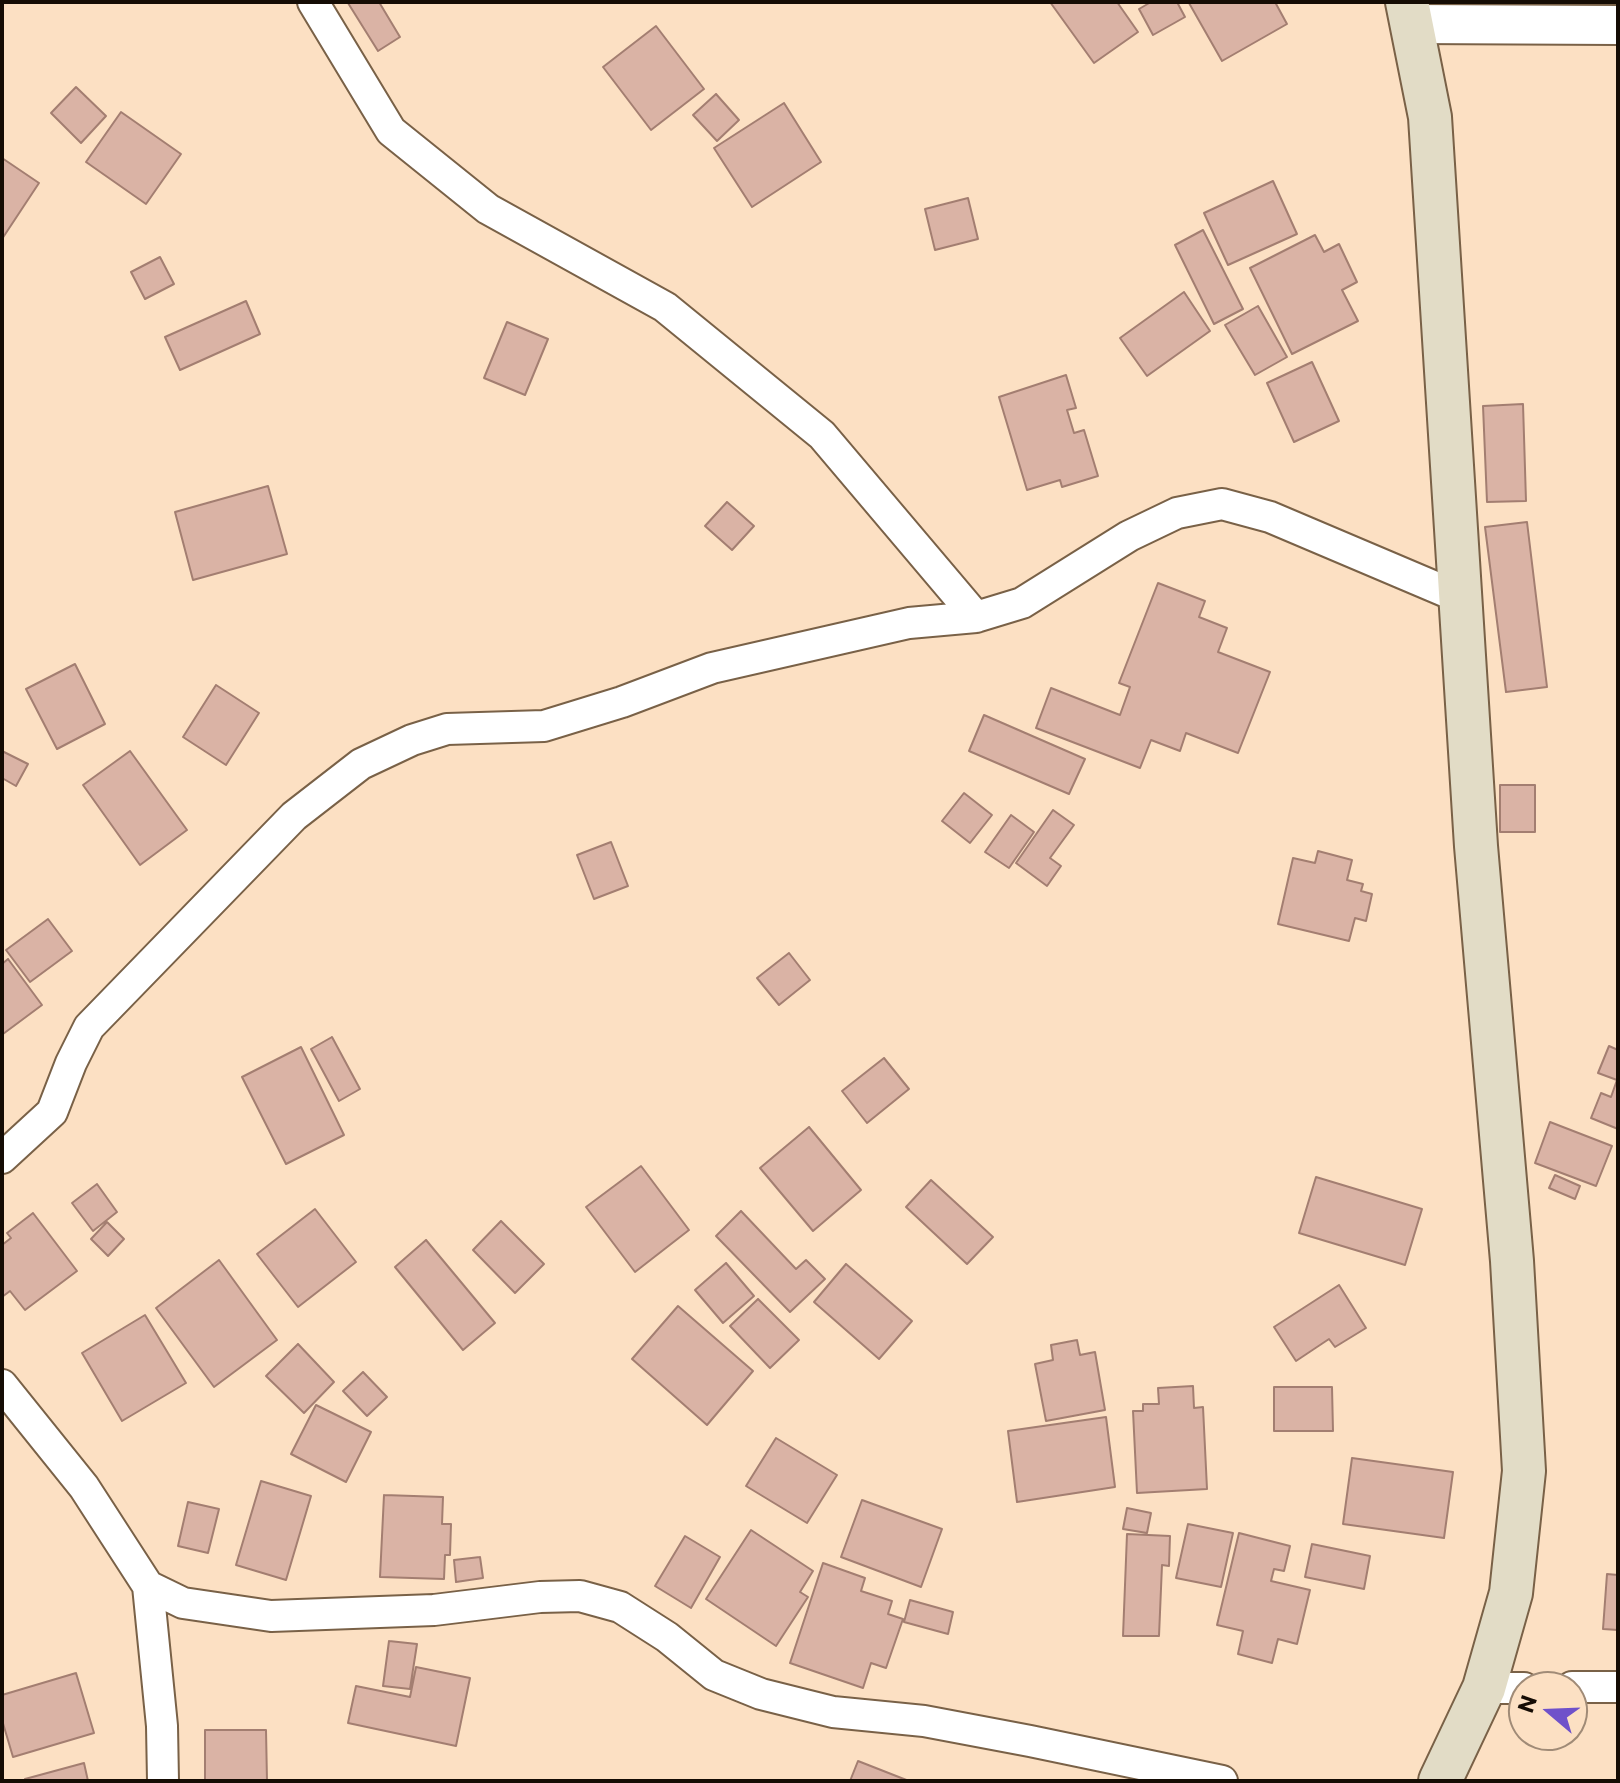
<!DOCTYPE html>
<style>
body{margin:0}
#map{position:relative;width:1620px;height:1783px;overflow:hidden;background:#fce0c3;font-family:Commissioner,sans-serif}
canvas{display:block}
.frame{position:absolute;inset:0;border:4px solid #150c04;pointer-events:none}
.north{position:absolute;left:1508px;top:1671px;width:80px;height:80px;box-sizing:border-box;background:#fce0c3;border:2px solid #a08b77;border-radius:50%;rotate:289deg;font-size:22px;font-weight:700;line-height:32px;text-align:center;color:#150c04}
.north::after{content:'';display:block;margin:auto;width:28px;height:36px;background:#6f51ca;clip-path:polygon(50% 0,100% 100%,50% 72%,0 100%)}
</style>
<div id="map">
<canvas width="1620" height="1783"></canvas>
<div class="frame"></div>
<div class="north">N</div>
</div>
<script>
const context = document.querySelector('canvas').getContext('2d');
context.lineJoin = 'round';
function fillPath(path, color) { context.fillStyle = color; context.fill(path, 'evenodd'); }
const poly = rows => new Path2D(rows.map(r => 'M' + r).join(''));
function trace(path, color, width, dash) { context.strokeStyle = color; context.lineWidth = width; context.lineCap = dash ? 'butt' : 'round'; context.setLineDash(dash || []); context.stroke(path); }
const building = poly([
 [379,2,400,37,378,51,348,3,379,2],
 [1050,2,1117,2,1138,32,1094,63,1050,2],
 [1151,2,1177,2,1185,17,1153,35,1139,9,1151,2],
 [1275,2,1287,24,1222,61,1189,3,1275,2],
 [656,26,704,89,651,130,603,67,656,26],
 [76,87,106,116,81,143,51,113,76,87],
 [716,94,739,120,717,141,693,115,716,94],
 [784,103,821,162,752,207,714,148,784,103],
 [121,112,181,154,146,204,86,162,121,112],
 [2,158,39,183,2,239,2,158],
 [1273,181,1297,234,1228,265,1204,213,1273,181],
 [968,198,978,239,935,250,925,209,968,198],
 [1203,230,1243,309,1214,324,1175,245,1203,230],
 [1315,235,1324,252,1339,244,1357,282,1342,290,1358,321,1292,354,1250,268,1315,235],
 [160,257,174,284,145,299,131,272,160,257],
 [1184,292,1210,331,1147,376,1120,338,1184,292],
 [246,301,260,334,180,370,165,337,246,301],
 [1258,306,1287,357,1255,375,1225,325,1258,306],
 [507,322,548,339,525,395,484,378,507,322],
 [1312,362,1339,421,1294,442,1267,383,1312,362],
 [1066,375,1076,408,1067,410,1074,433,1084,430,1098,476,1062,487,1060,480,1027,490,999,397,1066,375],
 [1523,404,1526,501,1487,502,1483,406,1523,404],
 [268,486,287,554,193,580,175,512,268,486],
 [727,502,754,526,732,550,705,526,727,502],
 [1527,522,1547,687,1506,692,1485,527,1527,522],
 [1158,583,1205,601,1199,617,1227,628,1218,652,1270,672,1238,753,1186,733,1180,751,1151,740,1140,768,1036,728,1051,688,1120,715,1130,687,1119,683,1158,583],
 [75,664,105,724,57,749,26,689,75,664],
 [216,685,259,713,226,765,183,737,216,685],
 [984,715,1085,759,1069,794,969,751,984,715],
 [2,751,28,764,16,786,2,778,2,751],
 [130,751,187,830,140,865,83,785,130,751],
 [1500,785,1535,785,1535,832,1500,832,1500,785],
 [964,793,992,815,970,843,942,821,964,793],
 [1053,810,1074,825,1050,858,1061,866,1047,886,1016,863,1053,810],
 [1011,815,1034,832,1009,868,985,852,1011,815],
 [611,842,628,886,594,899,577,855,611,842],
 [1318,851,1352,860,1347,880,1363,884,1361,891,1372,894,1366,921,1355,918,1349,941,1278,924,1293,858,1315,863,1318,851],
 [48,919,72,951,30,982,6,950,48,919],
 [789,953,810,980,779,1005,757,978,789,953],
 [8,959,42,1005,3,1034,2,964,8,959],
 [332,1037,360,1089,339,1101,311,1049,332,1037],
 [1609,1046,1618,1050,1618,1129,1591,1118,1601,1093,1611,1097,1617,1080,1598,1073,1609,1046],
 [301,1047,344,1135,286,1164,242,1077,301,1047],
 [884,1058,909,1089,867,1123,842,1091,884,1058],
 [1550,1122,1612,1146,1596,1186,1535,1163,1550,1122],
 [809,1127,861,1190,813,1231,760,1168,809,1127],
 [641,1166,689,1230,635,1272,586,1207,641,1166],
 [1555,1175,1580,1186,1575,1199,1549,1188,1555,1175],
 [1316,1177,1422,1209,1405,1265,1299,1233,1316,1177],
 [931,1180,993,1237,967,1264,906,1207,931,1180],
 [97,1184,117,1212,93,1231,72,1203,97,1184],
 [315,1209,356,1262,298,1307,257,1254,315,1209],
 [741,1211,796,1269,806,1260,825,1279,790,1312,716,1236,741,1211],
 [33,1213,77,1271,25,1310,10,1291,2,1297,2,1245,11,1238,7,1233,33,1213],
 [501,1221,544,1264,515,1293,473,1250,501,1221],
 [107,1222,124,1239,108,1256,91,1239,107,1222],
 [426,1240,495,1323,463,1350,395,1267,426,1240],
 [219,1260,277,1340,214,1387,156,1308,219,1260],
 [726,1263,754,1296,723,1323,695,1290,726,1263],
 [846,1264,912,1321,879,1359,814,1302,846,1264],
 [1339,1285,1366,1328,1335,1347,1329,1339,1296,1361,1274,1327,1339,1285],
 [758,1299,799,1340,770,1368,730,1326,758,1299],
 [678,1306,753,1371,707,1425,632,1359,678,1306],
 [145,1315,186,1383,122,1421,82,1353,145,1315],
 [1077,1340,1080,1355,1095,1352,1105,1410,1046,1421,1035,1364,1053,1360,1051,1345,1077,1340],
 [298,1344,334,1382,304,1413,266,1376,298,1344],
 [363,1372,387,1397,367,1416,343,1391,363,1372],
 [1193,1386,1194,1408,1203,1407,1207,1489,1137,1493,1133,1411,1143,1411,1143,1404,1159,1404,1158,1388,1193,1386],
 [1274,1387,1332,1387,1333,1431,1274,1431,1274,1387],
 [316,1405,371,1432,346,1482,291,1454,316,1405],
 [1106,1417,1115,1487,1017,1502,1008,1431,1106,1417],
 [776,1438,837,1475,807,1523,746,1486,776,1438],
 [1352,1458,1453,1472,1444,1538,1343,1524,1352,1458],
 [261,1481,311,1496,286,1580,236,1565,261,1481],
 [384,1495,443,1497,442,1524,451,1524,450,1555,445,1555,444,1579,380,1577,384,1495],
 [862,1500,942,1529,921,1587,841,1557,862,1500],
 [188,1502,219,1509,208,1553,178,1546,188,1502],
 [1127,1508,1151,1513,1147,1533,1123,1529,1127,1508],
 [1188,1524,1233,1533,1221,1587,1176,1578,1188,1524],
 [751,1530,813,1571,800,1592,808,1597,776,1646,706,1599,751,1530],
 [1239,1533,1290,1546,1284,1571,1274,1569,1271,1581,1310,1590,1297,1644,1278,1639,1272,1663,1238,1654,1243,1631,1217,1625,1239,1533],
 [1127,1534,1170,1536,1169,1566,1162,1565,1159,1636,1123,1636,1127,1534],
 [685,1536,720,1557,691,1608,655,1586,685,1536],
 [1312,1544,1370,1556,1364,1589,1305,1577,1312,1544],
 [480,1557,483,1578,456,1582,454,1560,480,1557],
 [823,1563,865,1578,861,1591,892,1601,888,1614,903,1619,886,1668,871,1663,863,1688,790,1663,823,1563],
 [1607,1574,1618,1575,1618,1630,1603,1629,1607,1574],
 [910,1600,953,1612,948,1634,904,1622,910,1600],
 [389,1641,417,1644,410,1689,383,1686,389,1641],
 [416,1667,470,1678,456,1746,348,1723,356,1686,410,1697,416,1667],
 [76,1673,94,1733,13,1757,2,1720,2,1695,76,1673],
 [205,1730,266,1730,267,1781,205,1781,205,1730],
 [858,1761,909,1781,850,1781,858,1761],
 [84,1763,88,1781,25,1781,25,1779,84,1763]
]);
fillPath(building, '#dab3a5');
trace(building, '#a37e71', 2);
const minor = poly([
 [313,2,391,131,488,209,665,307,822,435,976,617],
 [2,1158,52,1112,71,1063,89,1027,294,816,361,764,412,740,447,729,544,726,622,702,712,668,909,623,976,617,1022,603,1129,536,1177,513,1222,504,1270,517,1461,598],
 [2,1385,84,1487,148,1586,183,1603,271,1616,434,1610,540,1597,580,1596,620,1607,667,1637,714,1675,761,1694,833,1712,924,1721,1030,1741,1222,1781],
 [148,1586,162,1726,163,1781],
 [1572,1687,1618,1687],
 [1484,1688,1524,1688]
]);
const tertiary = poly([
 [1412,24,1618,25]
]);
const secondary = poly([
 [1407,2,1430,117,1476,846,1512,1261,1524,1471,1511,1593,1484,1688,1440,1781]
]);
trace(minor, '#796147', 34);
trace(tertiary, '#796147', 42);
trace(secondary, '#796147', 46);
trace(minor, '#fff', 30);
trace(tertiary, '#fff', 38);
trace(secondary, '#e2dcc6', 42);
</script>
